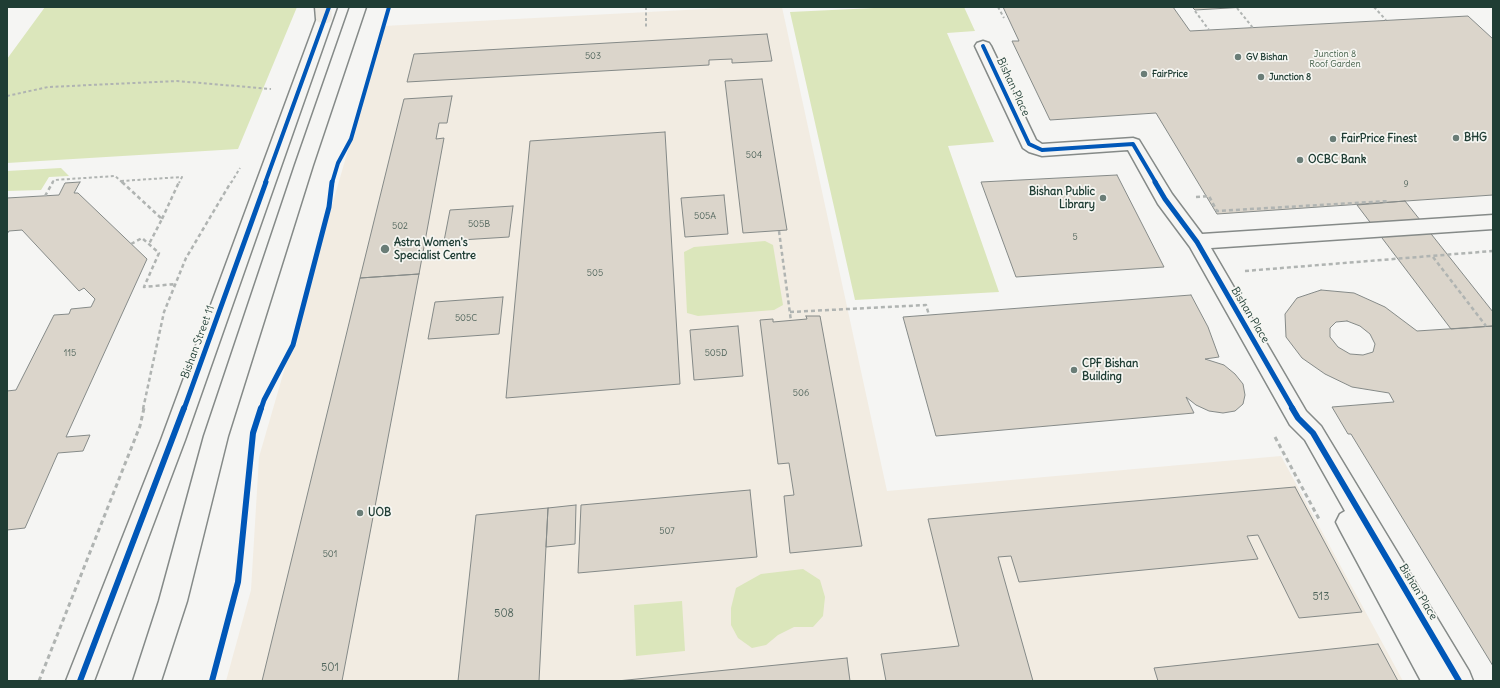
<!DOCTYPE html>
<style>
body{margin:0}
#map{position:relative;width:1500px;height:688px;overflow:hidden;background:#f5f5f3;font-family:Delius,sans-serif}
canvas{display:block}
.frame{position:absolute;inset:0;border:8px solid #1f3d34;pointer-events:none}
</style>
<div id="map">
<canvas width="1500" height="688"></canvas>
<div class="frame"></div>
</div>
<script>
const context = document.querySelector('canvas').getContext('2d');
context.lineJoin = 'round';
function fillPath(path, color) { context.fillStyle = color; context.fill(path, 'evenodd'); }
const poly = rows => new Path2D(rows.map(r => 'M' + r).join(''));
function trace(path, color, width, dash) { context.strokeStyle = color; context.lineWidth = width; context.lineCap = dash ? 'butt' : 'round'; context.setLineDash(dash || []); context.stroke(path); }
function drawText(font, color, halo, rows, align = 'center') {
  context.font = font + ' Delius,sans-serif'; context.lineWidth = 3.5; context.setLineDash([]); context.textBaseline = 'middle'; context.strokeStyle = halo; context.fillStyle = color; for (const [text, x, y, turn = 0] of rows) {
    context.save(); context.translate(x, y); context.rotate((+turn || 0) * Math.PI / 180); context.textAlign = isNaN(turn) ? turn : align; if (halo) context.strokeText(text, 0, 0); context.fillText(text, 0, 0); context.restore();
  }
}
fillPath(poly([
 [742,7,782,7,887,491,1281,456,1403,681,226,681,251,590,259,457,384,26]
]), '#f2ece2');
fillPath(poly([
 [45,7,297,7,238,149,7,163,7,59],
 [895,7,964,7,975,31,947,33,994,142,948,146,999,292,855,300,790,12],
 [61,168,69,176,49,177,41,190,7,191,7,171],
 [765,241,773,245,783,305,774,310,698,316,687,313,684,252,694,247],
 [803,569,820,580,825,597,823,616,813,627,794,627,778,635,766,645,752,648,738,638,731,625,731,608,736,588,761,574],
 [682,601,685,651,636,656,634,605]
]), '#dbe6bb');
const building = poly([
 [1003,7,1173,7,1190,31,1468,16,1493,39,1493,195,1217,214,1156,113,1050,120,1012,41,1019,41,1003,7],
 [1192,7,1246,7,1195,10,1192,7],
 [767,34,772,61,732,63,732,59,709,60,709,65,407,82,414,54,767,34],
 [762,79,787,230,743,233,725,81,762,79],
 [452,96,447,123,439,123,436,139,444,138,419,274,360,278,404,99,452,96],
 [665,132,680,384,506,398,530,141,665,132],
 [1117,175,1164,267,1016,277,981,182,1117,175],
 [80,182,74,193,78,193,147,259,66,437,90,435,83,451,58,453,25,528,7,530,7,391,16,390,54,315,69,314,71,309,91,307,95,299,84,288,79,291,22,230,9,231,7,234,7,198,59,195,65,183,80,182],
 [724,195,728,234,685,237,681,198,724,195],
 [1405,201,1493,312,1493,326,1451,329,1357,205,1405,201],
 [513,206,509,237,444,241,450,210,513,206],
 [419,274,342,681,262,681,360,278,419,274],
 [1321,290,1354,293,1385,307,1417,331,1493,326,1493,666,1351,434,1348,434,1332,407,1394,402,1389,393,1352,387,1325,374,1302,358,1286,337,1285,314,1297,298,1321,290],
 [1347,321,1360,326,1370,334,1375,344,1373,352,1363,355,1350,354,1338,347,1330,337,1330,328,1336,322,1347,321],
 [1191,295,1208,327,1219,357,1205,359,1224,365,1235,374,1243,384,1245,395,1243,404,1235,411,1223,413,1209,411,1196,405,1186,397,1194,413,936,436,903,317,1191,295],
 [503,297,499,334,428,339,435,302,503,297],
 [806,316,820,316,862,546,790,553,784,496,794,495,789,463,778,464,760,320,773,319,773,322,807,319,806,316],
 [738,326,743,376,694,380,690,330,738,326],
 [1295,487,1362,612,1299,618,1258,535,1247,536,1258,559,1019,582,1011,556,998,557,1033,681,886,681,881,654,959,646,928,519,1295,487],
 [750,490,757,557,578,573,581,505,750,490],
 [576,505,575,544,546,547,548,508,576,505],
 [548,508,539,681,458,681,476,515,548,508],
 [1378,644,1398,681,1158,681,1154,668,1378,644],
 [847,658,850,681,617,681,847,658]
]);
fillPath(building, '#dbd5cb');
trace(building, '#858a88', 1);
const minor = poly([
 [321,7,337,7,185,440,94,681,66,681,161,440,321,7],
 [350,7,366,7,313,165,228,436,187,601,161,681,133,681,159,601,204,436,295,165,350,7],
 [983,41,989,43,991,46,1036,140,1042,144,1133,138,1139,140,1172,194,1202,234,1493,215,1493,229,1211,248,1306,411,1321,426,1469,671,1473,681,1421,681,1340,530,1336,522,1340,514,1345,511,1305,440,1290,425,1190,247,1158,204,1128,150,1042,156,1029,152,1023,148,975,46,977,43,983,41]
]);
const major = poly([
 [315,7,331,7,332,19,330,22,324,24,318,22,316,19,315,7]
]);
trace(minor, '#858a88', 3);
trace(major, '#858a88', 3);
trace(poly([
 [646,7,646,28],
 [998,7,1004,18],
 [1374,7,1386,20],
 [1237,8,1253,28],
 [1195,11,1209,30],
 [7,96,48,87,177,81,271,89],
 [121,181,182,177,179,183],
 [52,183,54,180,115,176,123,183],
 [231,183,240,168]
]), '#b0b4b2', 2, [3, 2.5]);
trace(poly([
 [122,182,162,219,149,244],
 [45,196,53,182],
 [1196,197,1209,196,1217,211,1389,201],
 [162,219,179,182],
 [779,231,791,321],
 [131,244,142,238,159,253,144,287,175,284],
 [1433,257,1486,326],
 [1245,271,1493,251],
 [790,312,926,305,929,315],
 [143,409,164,312,186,258,231,182]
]), '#b0b4b2', 2.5, [4, 3]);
trace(poly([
 [1275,437,1319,519],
 [39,681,140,426,144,408]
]), '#b0b4b2', 3, [4.5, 3.5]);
fillPath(minor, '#f5f5f3');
fillPath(major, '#eeebe4');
trace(poly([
 [983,46,1029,144,1042,150,1133,144,1156,183],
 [265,183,329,7],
 [332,183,338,163,351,139,389,7]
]), '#0057b8', 4);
trace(poly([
 [1155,182,1165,199,1197,242,1293,409],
 [184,409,266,182],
 [261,409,264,400,293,345,329,207,332,182]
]), '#0057b8', 5);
trace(poly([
 [1292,408,1298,418,1313,433,1459,681],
 [80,681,184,408],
 [212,681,238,582,253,433,261,408]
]), '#0057b8', 6);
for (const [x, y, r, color] of [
 [1238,57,4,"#6a7d77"],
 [1144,74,4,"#6a7d77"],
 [1261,77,4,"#6a7d77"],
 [1456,138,4,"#6a7d77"],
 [1333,139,4,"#6a7d77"],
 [1300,160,4,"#6a7d77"],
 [1103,198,4,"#6a7d77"],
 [385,249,5,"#6a7d77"],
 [1074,370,4,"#6a7d77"],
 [360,513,4,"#6a7d77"]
]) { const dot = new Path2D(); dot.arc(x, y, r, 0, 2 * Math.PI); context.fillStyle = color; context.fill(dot); trace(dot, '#f6f6f2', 1.5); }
drawText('9px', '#405c46', '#f6f6f2', [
 ["Junction 8",1335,54],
 ["Roof Garden",1335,64]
]);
drawText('9px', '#4e635a', null, [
 ["503",593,56],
 ["504",754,155],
 ["9",1406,184],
 ["505A",705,216],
 ["505B",479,224],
 ["502",400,226],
 ["5",1075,237],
 ["505",595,273],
 ["505C",466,318],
 ["115",70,353],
 ["505D",716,353],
 ["506",801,393],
 ["507",667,531],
 ["501",330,554]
]);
drawText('bold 9px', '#1f3d34', '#f6f6f2', [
 ["GV Bishan",1246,57],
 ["FairPrice",1152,74],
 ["Junction 8",1269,77]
], 'left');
drawText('11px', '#1f3d34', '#f6f6f2', [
 ["Bishan Place",1013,87,65],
 ["Bishan Place",1250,315,59],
 ["Bishan Street 11",198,342,-70],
 ["Bishan Place",1418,592,59]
]);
drawText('bold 11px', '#1f3d34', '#f6f6f2', [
 ["BHG",1464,138],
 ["FairPrice Finest",1341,139],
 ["OCBC Bank",1308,160],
 ["Bishan Public",1095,192,"right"],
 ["Library",1095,205,"right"],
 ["Astra Women's",394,243],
 ["Specialist Centre",394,256],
 ["CPF Bishan",1082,364],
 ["Building",1082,377],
 ["UOB",368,513]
], 'left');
drawText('11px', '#4e635a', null, [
 ["513",1321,597],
 ["508",504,614],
 ["501",330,668]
]);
</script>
